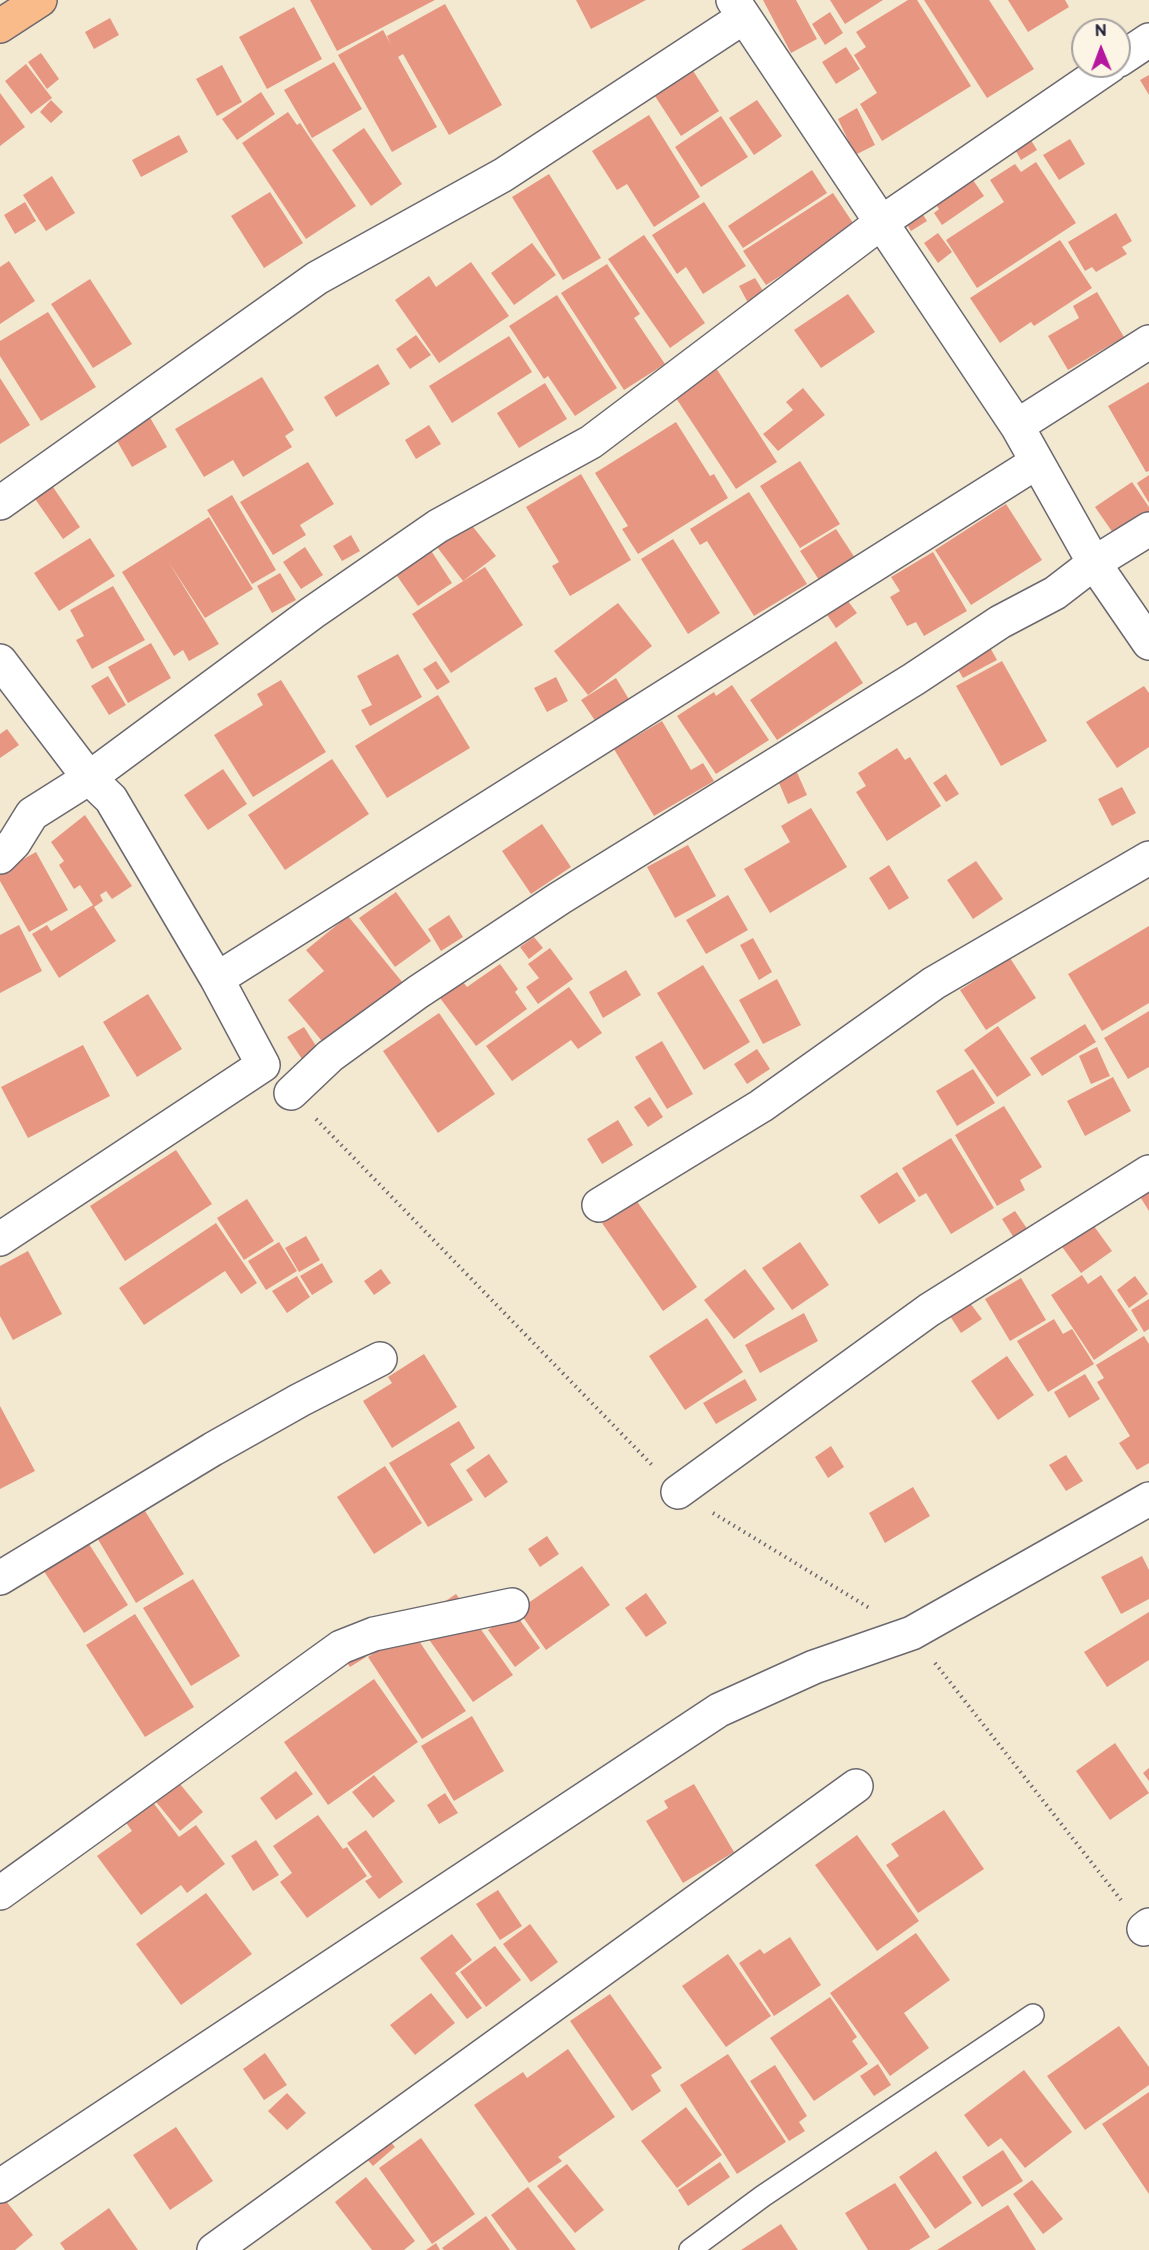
<!DOCTYPE html>
<style>
body{margin:0}
#map{position:relative;width:1149px;height:2250px;overflow:hidden;background:#f3e9d0;font-family:"Balsamiq Sans",sans-serif}
canvas{display:block}
.north{position:absolute;left:1071px;top:18px;width:60px;height:60px;box-sizing:border-box;background:#fcf5e5;border:2px solid #a5a1a1;border-radius:50%;rotate:359deg;font-size:16px;font-weight:700;line-height:24px;text-align:center;color:#22223b}
.north::after{content:'';display:block;margin:auto;width:21px;height:27px;background:#b5179e;clip-path:polygon(50% 0,100% 100%,50% 72%,0 100%)}
</style>
<div id="map">
<canvas width="1149" height="2250"></canvas>
<div class="north">N</div>
</div>
<script>
const context = document.querySelector('canvas').getContext('2d');
context.lineJoin = 'round';
function fillPath(path, color) { context.fillStyle = color; context.fill(path, 'evenodd'); }
const poly = rows => new Path2D(rows.map(r => 'M' + r).join(''));
function trace(path, color, width, dash) { context.strokeStyle = color; context.lineWidth = width; context.lineCap = dash ? 'butt' : 'round'; context.setLineDash(dash || []); context.stroke(path); }
fillPath(poly([
 [310,0,435,0,337,51],
 [576,0,646,0,591,29],
 [763,0,796,0,817,39,791,53],
 [830,0,883,0,845,24],
 [908,0,917,0,971,86,882,141,860,104,877,93,854,55,866,47,856,32],
 [924,0,989,0,1034,69,987,98],
 [1008,0,1065,0,1069,7,1028,32],
 [445,4,502,105,449,135,403,54,398,57,437,127,392,152,338,55,383,30,391,45,387,36],
 [294,7,322,59,267,89,239,37],
 [830,12,843,33,825,45,812,24],
 [110,18,119,35,94,49,85,32],
 [846,47,860,69,836,84,822,62],
 [41,53,59,79,47,89,28,62],
 [334,62,362,109,312,138,284,90],
 [26,64,52,98,31,114,5,81],
 [222,65,242,102,217,116,196,79],
 [690,66,719,111,681,136,651,90],
 [1149,75,1149,95,1140,80],
 [261,92,275,114,237,140,222,119],
 [0,93,25,127,0,146],
 [51,100,63,112,51,123,40,112],
 [757,100,782,136,754,155,729,118],
 [857,108,875,145,855,155,838,119],
 [288,112,297,125,300,123,356,206,306,239,242,143],
 [649,115,700,197,654,227,627,184,617,190,592,151],
 [721,116,748,157,701,187,675,147],
 [1021,124,1037,150,1021,160,1006,134],
 [364,128,402,184,371,206,332,150],
 [179,135,188,152,141,177,132,160],
 [1070,139,1085,164,1059,180,1043,155],
 [1036,162,1076,223,977,288,946,240,1004,202,990,180,1015,164,1021,172],
 [962,164,984,196,942,225,934,213,939,209,925,189],
 [812,170,827,193,743,248,728,226],
 [549,174,601,258,563,280,512,197],
 [52,176,75,213,46,231,23,195],
 [270,192,303,243,264,268,231,216],
 [833,193,859,232,826,247,766,285,743,251],
 [910,194,927,221,911,231,894,204],
 [25,202,36,221,15,234,4,215],
 [704,202,746,266,703,294,686,267,677,274,652,235],
 [1116,213,1132,241,1122,247,1127,254,1096,272,1092,267,1085,271,1068,242],
 [938,233,952,252,938,263,924,243],
 [644,235,705,323,670,348,608,259],
 [1060,240,1092,288,1034,326,1031,322,1000,343,970,298],
 [532,243,556,275,514,305,491,273],
 [9,261,35,301,0,324,0,267],
 [471,262,509,316,439,363,395,300,429,276,436,287],
 [607,264,640,314,634,318,665,364,624,390,561,293],
 [755,278,765,294,748,303,739,286],
 [90,279,132,344,93,368,51,304],
 [1097,292,1124,337,1068,370,1048,336,1079,318,1073,306],
 [848,294,875,332,821,368,794,330],
 [557,295,617,388,575,416,548,376,544,379,509,326],
 [48,312,96,387,41,421,0,356,0,341],
 [416,335,431,355,410,369,396,349],
 [509,336,532,372,452,423,429,386],
 [378,364,390,384,336,417,324,397],
 [716,368,777,462,736,489,674,395],
 [262,377,294,430,285,436,292,447,243,477,233,460,204,477,175,429],
 [0,378,30,425,0,444],
 [1149,382,1149,471,1146,472,1108,406],
 [545,383,567,419,519,448,497,413],
 [803,388,825,415,778,451,763,434,793,410,786,402],
 [148,414,167,447,132,467,113,434],
 [676,422,710,476,714,474,728,498,638,554,622,529,628,526,595,473],
 [429,425,441,444,416,459,405,440],
 [800,461,840,524,800,548,760,486],
 [308,462,334,504,300,525,306,535,273,555,240,502],
 [581,474,631,560,570,596,552,566,559,562,526,507],
 [1149,475,1149,503,1137,483],
 [1132,482,1149,507,1149,539,1127,553,1095,507],
 [51,484,80,527,63,539,33,496],
 [749,492,807,584,754,616,707,541,700,545,690,529],
 [232,495,276,570,252,584,207,510],
 [1006,504,1042,560,971,605,935,550],
 [209,517,253,589,205,618,168,561,219,644,189,661,183,650,174,656,122,572],
 [470,523,496,556,463,581,437,547],
 [836,529,855,558,819,580,800,551],
 [351,535,360,551,342,561,333,546],
 [90,538,115,576,59,611,34,573],
 [673,539,720,613,688,634,641,559],
 [305,547,323,575,301,589,283,562],
 [430,549,452,583,418,606,395,573],
 [933,552,967,611,924,636,916,622,907,626,890,597,900,591,891,577],
 [485,567,523,625,451,673,412,614],
 [280,573,296,600,272,613,257,586],
 [113,586,145,640,92,669,76,640,84,636,70,610],
 [841,592,857,613,836,628,821,606],
 [618,603,652,646,588,695,554,651],
 [836,641,863,683,777,740,750,700],
 [987,642,997,660,963,678,953,661],
 [151,643,171,678,128,703,108,667],
 [398,654,422,697,370,726,361,710,372,705,357,676],
 [436,661,450,682,437,690,423,669],
 [1002,661,1047,741,1001,766,956,686],
 [108,676,126,705,109,715,91,686],
 [556,677,568,701,547,712,534,688],
 [616,678,630,701,596,722,581,700],
 [281,680,326,752,253,797,214,735,263,705,257,694],
 [732,685,769,740,716,774,677,716,714,692,716,696],
 [1144,686,1149,693,1149,747,1117,768,1086,722],
 [438,695,470,748,387,798,355,746],
 [662,721,691,770,703,763,714,781,654,816,614,749],
 [7,729,19,745,0,758,0,734],
 [897,748,905,760,910,757,941,806,887,841,856,792,866,786,858,773],
 [332,759,369,814,285,870,248,815],
 [795,768,807,795,788,804,776,776],
 [223,769,247,804,208,830,184,795],
 [946,774,959,794,946,802,933,783],
 [1122,787,1136,813,1112,826,1098,799],
 [811,808,847,867,770,913,744,869,790,842,781,826],
 [85,815,132,886,112,899,106,891,100,895,103,901,94,907,116,941,59,978,32,934,47,925,51,931,93,905,80,885,74,889,59,865,64,861,51,842],
 [542,824,571,867,531,894,502,851],
 [688,845,716,896,675,918,647,867],
 [36,852,68,910,29,932,0,881,0,872],
 [976,861,1003,899,973,919,947,880],
 [889,865,909,898,889,910,869,878],
 [396,892,431,941,395,967,359,918],
 [728,895,748,930,706,954,686,920],
 [449,915,463,937,441,951,428,929],
 [348,916,403,983,326,1046,288,1000,324,971,306,950],
 [19,925,42,971,0,993,0,935],
 [1149,926,1149,1003,1102,1031,1068,974],
 [534,937,543,948,529,959,520,947],
 [753,938,772,972,759,980,740,945],
 [550,948,573,979,538,1004,526,987,539,978,528,964],
 [1010,958,1036,998,986,1030,960,990],
 [500,964,518,989,515,992,527,1009,476,1046,437,994,460,978,467,987],
 [703,965,750,1042,704,1070,657,993],
 [626,970,641,995,603,1018,589,992],
 [777,979,801,1025,763,1044,739,1000],
 [569,987,602,1033,578,1049,571,1040,512,1081,486,1046],
 [148,994,182,1049,137,1077,103,1022],
 [1149,1011,1149,1067,1128,1079,1104,1038],
 [439,1013,495,1094,438,1133,383,1051],
 [1085,1024,1096,1042,1042,1076,1030,1058],
 [998,1026,1031,1075,997,1097,964,1050],
 [304,1027,318,1049,302,1059,287,1037],
 [662,1041,693,1094,667,1109,635,1057],
 [83,1045,110,1096,28,1138,1,1087],
 [1097,1047,1110,1076,1091,1084,1079,1056],
 [757,1049,770,1069,747,1084,734,1064],
 [973,1069,995,1103,957,1126,936,1091],
 [1113,1077,1131,1111,1085,1136,1067,1101],
 [650,1097,663,1117,648,1127,634,1107],
 [1004,1106,1042,1167,1020,1180,1025,1190,997,1206,955,1135],
 [618,1120,633,1145,602,1164,587,1139],
 [951,1138,994,1208,951,1234,926,1193,919,1197,902,1168],
 [176,1150,212,1204,125,1261,90,1206],
 [897,1172,916,1201,879,1224,860,1196],
 [1149,1178,1149,1211,1134,1187],
 [247,1199,274,1241,244,1260,217,1218],
 [636,1200,697,1287,663,1311,602,1223],
 [1015,1211,1028,1230,1014,1238,1002,1219],
 [1091,1222,1112,1251,1081,1273,1060,1244],
 [216,1223,257,1283,241,1294,225,1271,144,1325,119,1288],
 [306,1236,320,1260,299,1272,285,1248],
 [279,1242,297,1271,266,1290,248,1261],
 [800,1242,829,1285,792,1310,762,1268],
 [28,1251,62,1314,13,1340,0,1316,0,1266],
 [322,1263,333,1282,312,1295,300,1276],
 [381,1269,391,1283,374,1295,364,1281],
 [745,1269,775,1309,734,1339,704,1300],
 [1082,1275,1088,1284,1101,1275,1138,1330,1094,1360,1051,1295],
 [297,1276,310,1297,287,1313,272,1291],
 [1135,1276,1148,1294,1129,1308,1117,1290],
 [1021,1278,1046,1320,1010,1341,985,1299],
 [1149,1299,1149,1329,1144,1332,1131,1310],
 [970,1303,982,1319,961,1333,950,1316],
 [804,1313,818,1341,760,1373,745,1345],
 [707,1318,743,1372,685,1410,649,1356],
 [1054,1319,1063,1334,1072,1329,1094,1364,1048,1392,1017,1341],
 [1144,1336,1149,1344,1149,1463,1137,1470,1119,1443,1130,1436,1097,1382,1104,1378,1096,1365],
 [424,1354,457,1407,392,1448,363,1401,392,1383,388,1377],
 [1007,1356,1034,1395,998,1420,971,1381],
 [1085,1374,1100,1399,1069,1418,1054,1392],
 [745,1379,757,1400,716,1424,703,1403],
 [0,1406,35,1471,0,1489],
 [459,1421,475,1448,450,1464,473,1500,428,1527,389,1463],
 [831,1446,844,1467,828,1478,815,1457],
 [489,1454,508,1482,485,1498,466,1470],
 [1066,1455,1083,1481,1066,1491,1049,1465],
 [385,1466,422,1523,374,1554,337,1497],
 [913,1487,930,1516,885,1543,869,1513],
 [137,1498,184,1574,136,1603,90,1526],
 [71,1516,128,1605,84,1633,27,1545],
 [547,1536,559,1554,540,1567,528,1549],
 [1142,1556,1149,1570,1149,1599,1121,1614,1101,1577],
 [582,1566,610,1605,546,1650,518,1610],
 [193,1579,240,1656,191,1686,143,1608],
 [646,1593,667,1623,646,1637,625,1608],
 [456,1594,513,1675,473,1702,416,1621],
 [514,1612,540,1648,515,1667,488,1630],
 [1149,1612,1149,1660,1107,1687,1084,1652],
 [135,1614,194,1707,145,1737,86,1645],
 [411,1629,466,1711,422,1739,368,1657],
 [354,1639,366,1657,350,1667,338,1649],
 [374,1679,418,1742,328,1805,284,1742],
 [472,1716,504,1771,454,1801,421,1746],
 [1115,1743,1149,1793,1110,1820,1076,1771],
 [1149,1768,1149,1781,1143,1773],
 [296,1771,313,1794,276,1820,260,1798],
 [374,1775,395,1801,373,1818,352,1792],
 [175,1778,203,1812,180,1831,152,1797],
 [694,1784,734,1852,683,1883,646,1821,668,1808,664,1801],
 [445,1793,458,1813,439,1824,427,1805],
 [152,1801,179,1837,196,1825,225,1864,187,1893,181,1885,141,1915,97,1856,132,1831,125,1821],
 [944,1810,984,1869,918,1913,886,1865,899,1856,891,1844],
 [318,1815,343,1849,347,1847,367,1876,307,1918,280,1882,292,1873,273,1846],
 [366,1830,403,1882,379,1899,365,1881,372,1877,347,1843],
 [857,1835,919,1921,877,1951,815,1865],
 [256,1840,279,1875,253,1891,231,1856],
 [498,1890,522,1926,500,1940,476,1904],
 [206,1893,252,1954,181,2005,136,1944],
 [530,1924,558,1962,531,1982,503,1944],
 [916,1933,950,1980,904,2013,929,2048,890,2076,830,1993],
 [452,1934,472,1960,455,1973,482,2008,467,2019,420,1958],
 [790,1937,821,1985,774,2016,739,1963,760,1949,764,1954],
 [495,1946,521,1980,486,2007,460,1972],
 [728,1954,771,2016,726,2047,682,1986],
 [431,1993,455,2023,415,2055,390,2025],
 [610,1994,662,2068,651,2075,661,2091,632,2111,570,2021],
 [830,1997,857,2037,852,2041,868,2064,814,2101,770,2038],
 [1119,2026,1149,2067,1149,2085,1085,2130,1047,2076],
 [568,2049,615,2117,558,2157,562,2161,529,2183,474,2105,523,2072,527,2078],
 [265,2053,287,2085,264,2100,243,2069],
 [728,2054,786,2142,737,2174,680,2085],
 [878,2064,891,2085,874,2096,860,2076],
 [775,2065,807,2116,799,2122,805,2131,789,2141,750,2081],
 [1024,2070,1072,2132,1025,2168,1001,2138,988,2147,964,2115],
 [1149,2092,1149,2194,1102,2124],
 [287,2093,306,2113,287,2130,268,2111],
 [686,2107,722,2155,677,2188,641,2141],
 [176,2127,213,2181,170,2210,133,2155],
 [379,2129,395,2147,373,2166,357,2148],
 [421,2138,475,2214,432,2244,379,2168],
 [1003,2150,1023,2181,982,2207,962,2177],
 [936,2151,972,2203,935,2229,899,2177],
 [720,2162,730,2177,688,2206,678,2190],
 [567,2164,604,2210,575,2233,537,2186],
 [366,2177,415,2241,404,2250,372,2250,335,2202],
 [1032,2180,1063,2219,1043,2234,1013,2194],
 [895,2183,930,2237,909,2250,868,2250,845,2213],
 [528,2187,576,2250,517,2250,491,2215],
 [2,2196,33,2235,15,2250,0,2250,0,2198],
 [1008,2205,1036,2250,937,2250],
 [109,2208,138,2250,65,2250,60,2243],
 [486,2216,510,2250,444,2250,442,2248],
 [781,2224,798,2250,741,2250],
 [436,2243,440,2250,426,2250]
]), '#e79682');
const service = poly([
 [690,2250,763,2196,1033,2015]
]);
const minor = poly([
 [733,0,1017,426,1094,563,1149,643],
 [1119,60,1149,40],
 [1017,426,1149,342],
 [0,503,317,278,503,175,744,17],
 [0,661,89,778,111,799,217,979,263,1065,0,1239],
 [0,857,14,843,32,814,89,778,312,613,438,526,591,442,882,222,1110,66],
 [217,979,1037,462],
 [291,1093,330,1056,418,992,560,898,914,679,1000,622,1055,593,1094,563,1149,529],
 [599,1205,761,1106,934,983,1149,858],
 [678,1492,929,1310,1149,1172],
 [0,1578,213,1449,300,1400,380,1359],
 [0,1893,341,1647,374,1634,512,1605],
 [1144,1929,1149,1925],
 [0,2186,719,1710,814,1667,912,1633,1149,1499],
 [214,2250,856,1786]
]);
const trunk = poly([
 [0,26,40,0]
]);
trace(service, '#6b686f', 24);
trace(minor, '#6b686f', 36);
trace(trunk, '#6b686f', 36);
trace(poly([
 [316,1119,653,1466],
 [713,1513,871,1609],
 [935,1663,1121,1900]
]), '#6b686f', 4, [1.5, 4.5]);
trace(service, '#fff', 21);
trace(minor, '#fff', 33);
trace(trunk, '#fabb8b', 33);
</script>
